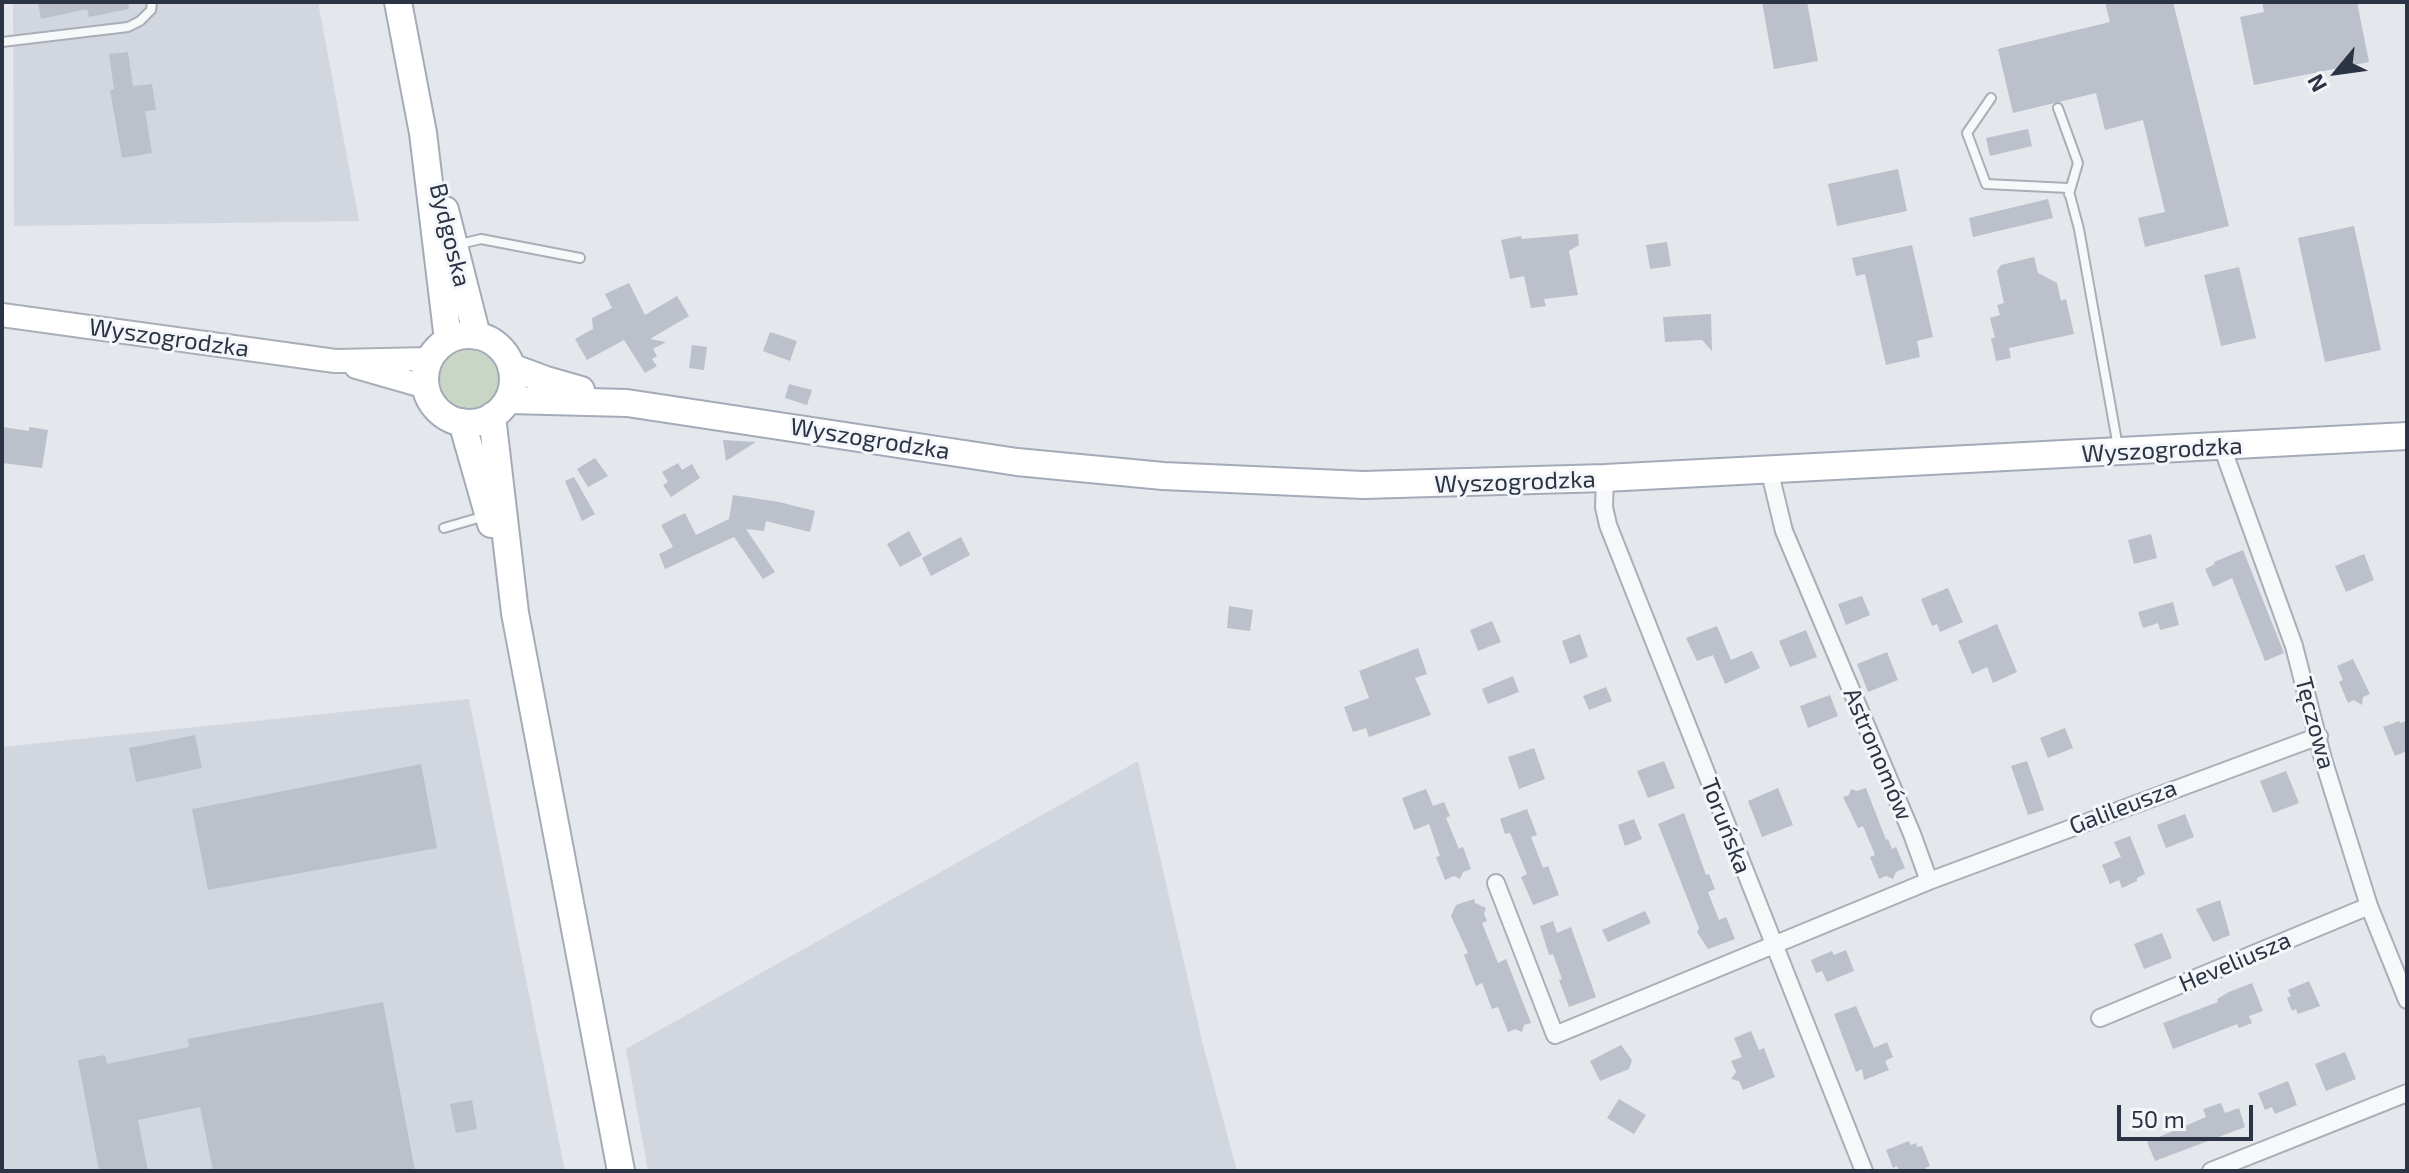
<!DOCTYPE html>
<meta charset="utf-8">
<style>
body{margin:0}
#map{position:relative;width:2409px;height:1173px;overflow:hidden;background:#e4e7ec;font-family:"Exo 2",sans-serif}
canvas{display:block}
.frame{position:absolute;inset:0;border:4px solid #2b3445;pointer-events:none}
.north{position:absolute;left:2297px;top:32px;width:80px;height:80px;-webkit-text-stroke:6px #f4f6f9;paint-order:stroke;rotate:241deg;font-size:22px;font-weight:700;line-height:32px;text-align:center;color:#2b3445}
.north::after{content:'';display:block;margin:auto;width:28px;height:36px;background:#2b3445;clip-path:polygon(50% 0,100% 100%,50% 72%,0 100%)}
.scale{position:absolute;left:2117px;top:1105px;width:136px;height:36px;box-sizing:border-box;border:4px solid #2b3445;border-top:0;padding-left:10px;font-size:24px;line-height:28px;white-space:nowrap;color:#2b3445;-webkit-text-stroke:6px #f4f6f9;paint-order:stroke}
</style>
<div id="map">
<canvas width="2409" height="1173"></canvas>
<div class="frame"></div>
<div class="north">N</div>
<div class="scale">50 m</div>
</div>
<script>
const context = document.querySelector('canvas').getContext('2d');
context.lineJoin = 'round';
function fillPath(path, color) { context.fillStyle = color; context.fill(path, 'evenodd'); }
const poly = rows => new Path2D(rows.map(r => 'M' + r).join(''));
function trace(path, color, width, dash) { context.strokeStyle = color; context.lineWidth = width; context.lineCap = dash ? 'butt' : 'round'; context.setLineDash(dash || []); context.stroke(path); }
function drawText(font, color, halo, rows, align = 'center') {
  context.font = font + ' "Exo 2",sans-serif'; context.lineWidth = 6; context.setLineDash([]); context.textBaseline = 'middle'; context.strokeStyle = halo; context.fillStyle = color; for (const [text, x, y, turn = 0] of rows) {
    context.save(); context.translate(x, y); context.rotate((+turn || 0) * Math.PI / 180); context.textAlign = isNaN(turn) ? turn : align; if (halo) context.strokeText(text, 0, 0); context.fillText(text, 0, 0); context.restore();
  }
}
fillPath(poly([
 [13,2,318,2,359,221,14,226],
 [469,699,565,1171,2,1171,2,747],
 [1138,761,1203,1045,1237,1171,648,1171,626,1049]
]), '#d2d6de');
fillPath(poly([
 '439 380a30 30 0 1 1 60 0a30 30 0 1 1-60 0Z'
]), '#c9d6c5');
fillPath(poly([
 [38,2,128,2,129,9,89,17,87,9,41,19],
 [1762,2,1807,2,1818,61,1774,69],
 [2105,2,2173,2,2229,226,2145,247,2138,218,2165,212,2143,120,2105,130,2096,93,2013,113,1998,49,2110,22],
 [2262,2,2357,2,2369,62,2254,85,2240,17,2264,12],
 [128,52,133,86,152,84,156,110,145,111,152,153,122,158,110,90,114,89,109,54],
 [2028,129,2032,146,1990,156,1986,138],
 [1898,169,1907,211,1837,226,1828,184],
 [2048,199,2053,218,1973,237,1969,218],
 [2354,226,2381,350,2325,362,2298,238],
 [1578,234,1579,245,1569,251,1578,295,1544,299,1546,306,1531,308,1524,276,1510,279,1501,240,1521,236,1522,239],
 [1667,242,1671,266,1650,269,1646,245],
 [1912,245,1933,337,1917,341,1920,357,1886,365,1865,274,1856,276,1852,258],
 [2034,257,2038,273,2057,283,2061,301,2066,299,2074,334,2009,348,2011,358,1996,361,1991,338,1995,338,1990,318,2000,315,1997,305,2004,303,1997,271,2001,265],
 [2239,267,2256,338,2221,346,2204,275],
 [629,283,645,315,677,296,689,316,650,339,666,342,653,349,657,356,652,359,657,366,645,373,624,340,587,360,575,339,593,329,592,318,612,308,605,294],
 [1711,314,1712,351,1702,340,1665,342,1663,317],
 [770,332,797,341,790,361,763,351],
 [692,345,707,347,704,370,689,368],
 [789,384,812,390,807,405,785,398],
 [2,427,29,431,29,427,48,430,42,468,2,463],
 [723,440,756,442,726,461],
 [595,458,608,476,588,487,577,469],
 [678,463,682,470,692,464,700,478,671,497,663,485,668,482,662,472],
 [574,477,595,514,582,521,565,481],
 [733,495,779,502,815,511,810,532,766,521,764,531,746,529,775,572,763,579,734,537,665,569,659,554,673,547,661,525,685,513,696,535,729,519],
 [909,531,922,555,900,567,887,544],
 [2151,534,2157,558,2134,564,2128,540],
 [961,537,970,555,931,576,922,558],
 [2243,550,2284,653,2265,661,2232,578,2213,587,2205,569,2215,564,2214,562],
 [2364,554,2374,580,2346,592,2335,566],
 [1948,588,1963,622,1940,632,1937,624,1932,626,1921,599],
 [1862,596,1870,615,1846,625,1838,604],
 [2173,602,2179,625,2160,630,2158,623,2143,628,2138,612],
 [1229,606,1253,610,1250,631,1227,628],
 [1492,621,1501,642,1478,651,1470,630],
 [1997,624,2017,672,1993,683,1987,667,1972,674,1958,641],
 [1717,626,1731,660,1752,651,1760,668,1725,684,1713,655,1697,661,1686,638],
 [1806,630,1817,657,1790,667,1779,641],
 [1580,634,1588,657,1570,664,1562,641],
 [1418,648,1427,674,1415,678,1431,715,1369,737,1366,728,1353,732,1344,707,1369,698,1359,671],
 [1887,652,1898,680,1868,692,1857,664],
 [2353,659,2370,694,2363,697,2362,705,2354,700,2348,703,2339,682,2343,680,2337,666],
 [1513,676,1519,692,1488,704,1482,689],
 [1606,687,1612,701,1589,710,1583,696],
 [1830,695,1838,716,1808,728,1800,706],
 [2399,721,2400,723,2407,721,2407,751,2395,756,2383,727],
 [2065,728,2073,748,2048,758,2040,738],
 [195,735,202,768,136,782,129,748],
 [1534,748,1545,779,1519,789,1508,757],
 [1664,761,1675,788,1648,798,1637,771],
 [2027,761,2044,810,2028,815,2011,766],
 [421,764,437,848,208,890,192,809],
 [2286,771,2299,803,2273,813,2260,781],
 [1778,788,1793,825,1762,837,1748,801],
 [1866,788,1886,840,1888,839,1892,849,1896,847,1905,868,1896,872,1893,879,1886,876,1879,879,1870,857,1875,855,1863,826,1858,828,1843,797,1849,795,1851,789,1857,791],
 [1426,789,1433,806,1444,802,1450,816,1446,818,1459,849,1463,847,1471,869,1463,872,1460,879,1454,876,1445,880,1436,857,1440,856,1429,824,1414,830,1402,798],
 [1527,809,1537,835,1531,837,1543,868,1548,866,1559,895,1533,905,1521,877,1527,874,1510,833,1505,834,1500,819],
 [1684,813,1706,875,1709,874,1715,889,1708,892,1719,920,1726,917,1735,939,1708,949,1697,932,1699,928,1658,824],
 [2185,814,2194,837,2166,848,2157,825],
 [1634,819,1642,839,1625,846,1618,825],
 [2130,836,2145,874,2137,878,2137,881,2122,888,2119,880,2110,884,2102,865,2121,857,2114,842],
 [1474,899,1475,903,1486,908,1484,914,1487,921,1482,923,1498,963,1506,959,1531,1023,1524,1025,1522,1032,1515,1029,1508,1032,1498,1007,1492,1009,1482,983,1476,986,1464,955,1468,953,1451,916,1456,905],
 [2220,900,2230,935,2213,942,2196,909],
 [1645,911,1651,923,1608,942,1602,930],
 [1553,921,1557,933,1571,927,1596,997,1569,1007,1559,980,1562,979,1553,954,1549,955,1540,926],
 [2162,933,2172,958,2144,969,2134,944],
 [1846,950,1854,971,1827,982,1822,971,1816,973,1811,960,1832,951,1834,955],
 [2309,981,2320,1006,2298,1014,2296,1009,2292,1011,2287,998,2291,996,2288,990],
 [2252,983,2263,1011,2249,1016,2252,1023,2239,1028,2237,1024,2173,1049,2163,1023,2218,1002,2217,999,2229,992],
 [383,1002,415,1171,213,1171,200,1107,138,1120,148,1171,99,1171,78,1060,105,1055,107,1064,189,1047,188,1039],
 [1856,1006,1874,1048,1887,1042,1893,1057,1885,1061,1889,1070,1864,1080,1862,1069,1856,1072,1834,1014],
 [1751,1031,1759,1050,1764,1048,1775,1077,1743,1090,1739,1081,1731,1079,1736,1072,1731,1061,1742,1057,1734,1038],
 [1621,1045,1632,1060,1629,1069,1600,1081,1590,1061],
 [2345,1052,2356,1079,2326,1091,2315,1064],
 [2288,1081,2297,1105,2275,1114,2272,1107,2265,1110,2258,1093],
 [1619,1099,1646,1115,1634,1134,1607,1118],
 [472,1100,477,1129,456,1133,450,1104],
 [2221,1103,2225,1113,2239,1108,2245,1127,2155,1161,2147,1142,2206,1117,2203,1109],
 [1909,1141,1911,1145,1916,1143,1917,1147,1922,1146,1930,1166,1925,1168,1927,1171,1899,1171,1897,1166,1893,1168,1886,1150]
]), '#bbc0ca');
const service = poly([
 [2,42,128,27,140,21,151,10,152,2],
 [1991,98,1967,133,1986,184,2068,188,2079,229,2118,447],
 [2058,108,2078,163,2069,194],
 [460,244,481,239,580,258],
 [444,528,485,516]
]);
const minor = poly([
 [2222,447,2294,646,2323,759,2369,906,2407,1000],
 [1605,478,1604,507,1608,525,1864,1171],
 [1929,881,2319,736],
 [1496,883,1555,1035,1929,881,1912,834,1784,531,1769,469],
 [2100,1018,2369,906],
 [2211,1171,2407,1093]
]);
const secondary = poly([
 [2,315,335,361,430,359],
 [356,367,426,387]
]);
const primary = poly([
 [398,2,423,133,448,340],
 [445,210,477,336],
 '425 379a44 44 0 1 1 88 0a44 44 0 1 1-88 0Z',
 [511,367,546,380,581,390],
 [508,400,627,403,1017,462,1163,476,1363,485,1605,478,2407,436],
 [492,416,515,613,621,1171],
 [462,422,491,524]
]);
trace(service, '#a9aeb7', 12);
trace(minor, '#a9aeb7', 20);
trace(secondary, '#a9aeb7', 26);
trace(primary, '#a3abb8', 30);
trace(service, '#f7f8fa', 8);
trace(minor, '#f7f8fa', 16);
trace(secondary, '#fff', 22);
trace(primary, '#fff', 26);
drawText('24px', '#2b3445', '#f4f6f9', [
 ["Bydgoska",450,235,76],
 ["Wyszogrodzka",169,338,8],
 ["Wyszogrodzka",870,439,9],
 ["Wyszogrodzka",2162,450,-3],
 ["Wyszogrodzka",1515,482,-2],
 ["Tęczowa",2315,723,75],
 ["Astronomów",1878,754,67],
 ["Galileusza",2123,807,-21],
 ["Toruńska",1726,826,69],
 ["Heveliusza",2235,962,-23]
]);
</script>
